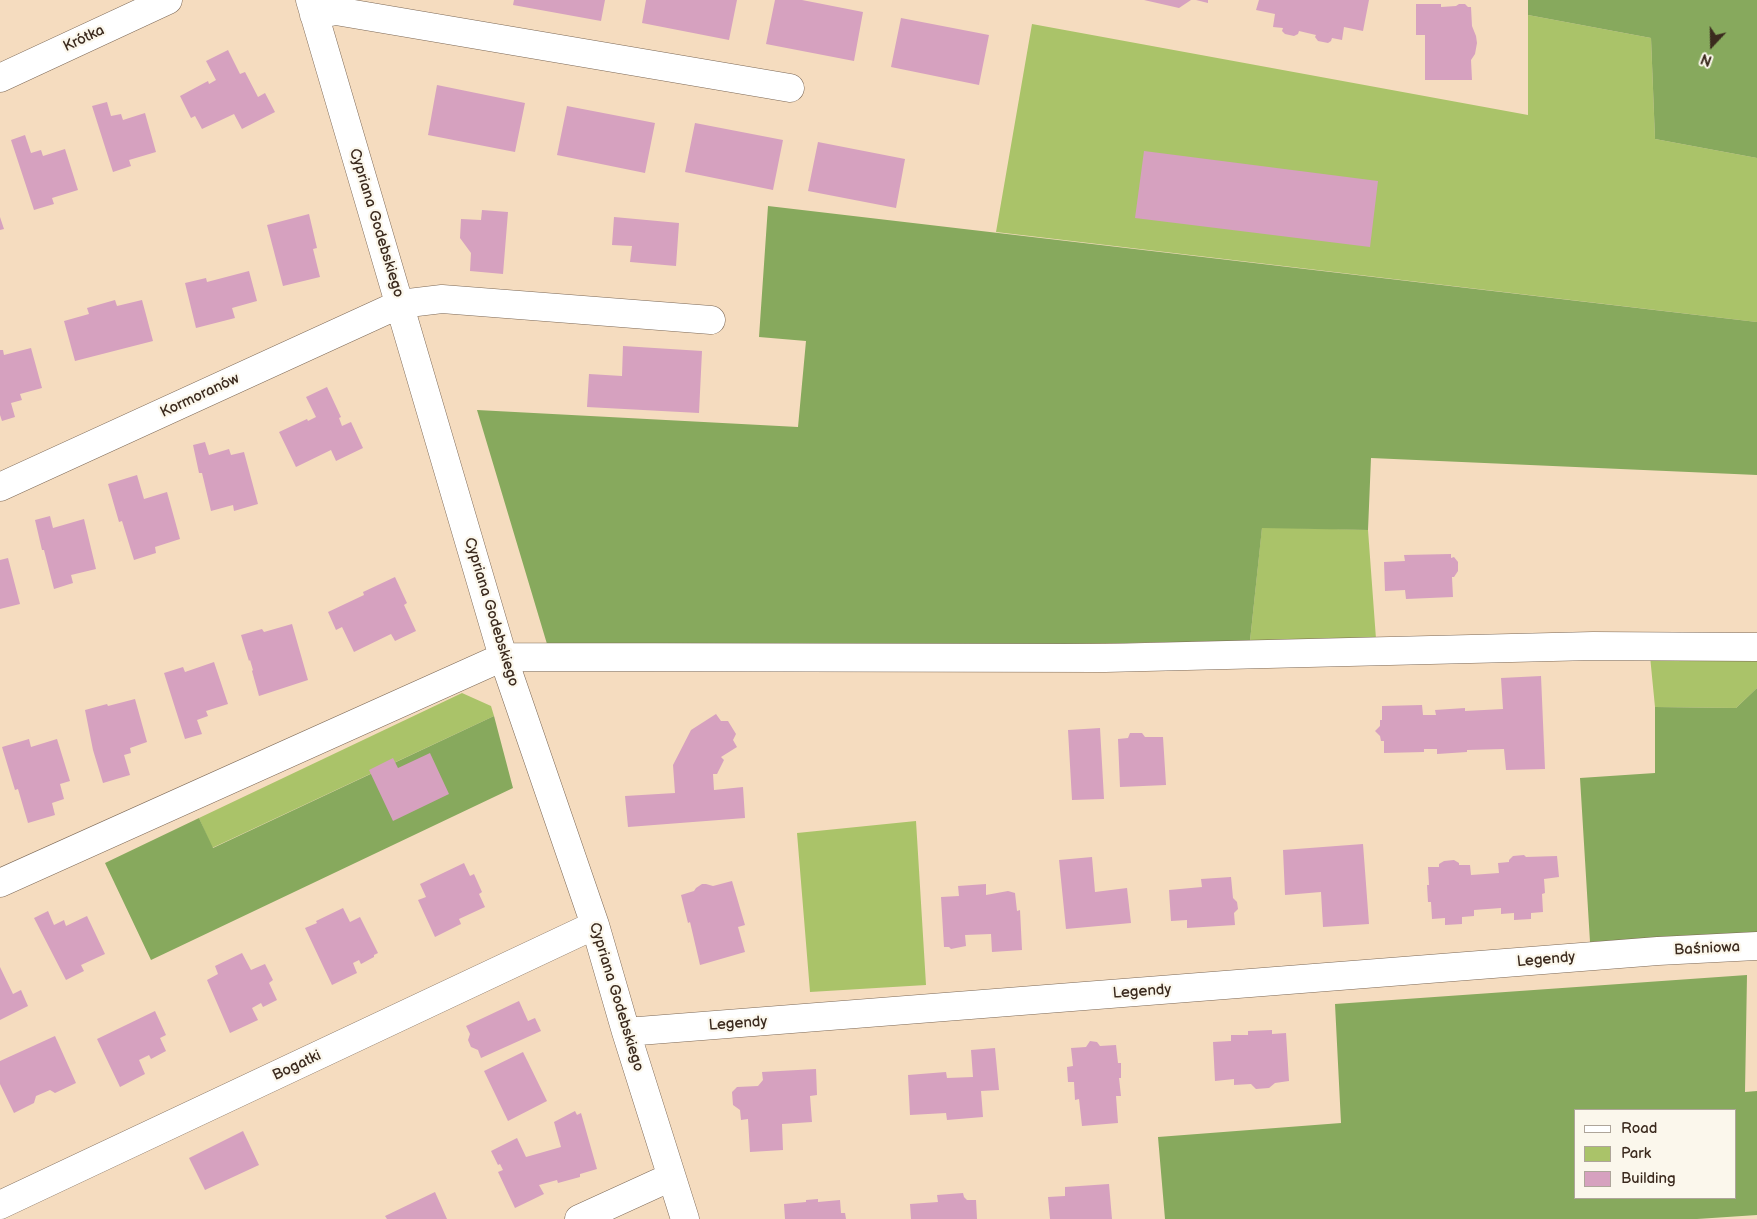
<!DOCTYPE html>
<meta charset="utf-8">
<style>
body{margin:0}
#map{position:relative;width:1757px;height:1219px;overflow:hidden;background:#f5dcbf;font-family:"Balsamiq Sans",sans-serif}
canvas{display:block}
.legend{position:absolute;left:1574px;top:1109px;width:162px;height:90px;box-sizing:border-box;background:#fbf7ec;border:1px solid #aea59a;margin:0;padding:6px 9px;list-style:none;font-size:15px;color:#3b2a1e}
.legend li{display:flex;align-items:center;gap:10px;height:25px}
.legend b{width:25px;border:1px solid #aea59a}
.north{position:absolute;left:1687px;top:20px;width:50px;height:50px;-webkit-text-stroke:4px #fbf7ec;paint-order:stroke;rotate:201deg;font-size:14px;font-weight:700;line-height:20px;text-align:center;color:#3b2a1e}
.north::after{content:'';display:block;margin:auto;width:18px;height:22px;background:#3b2a1e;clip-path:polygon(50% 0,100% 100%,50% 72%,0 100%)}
</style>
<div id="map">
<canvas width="1757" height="1219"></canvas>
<ul class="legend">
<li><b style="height:6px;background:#fff"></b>Road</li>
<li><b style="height:14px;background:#aac369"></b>Park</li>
<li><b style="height:14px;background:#d6a1bf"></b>Building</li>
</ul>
<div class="north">N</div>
</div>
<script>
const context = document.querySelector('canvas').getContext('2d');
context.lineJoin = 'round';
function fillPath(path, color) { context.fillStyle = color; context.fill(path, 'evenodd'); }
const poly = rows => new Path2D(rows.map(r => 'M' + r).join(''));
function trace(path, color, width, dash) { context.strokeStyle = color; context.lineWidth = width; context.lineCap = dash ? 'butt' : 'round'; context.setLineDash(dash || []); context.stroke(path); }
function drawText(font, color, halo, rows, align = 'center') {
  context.font = font + ' "Balsamiq Sans",sans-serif'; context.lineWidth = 4.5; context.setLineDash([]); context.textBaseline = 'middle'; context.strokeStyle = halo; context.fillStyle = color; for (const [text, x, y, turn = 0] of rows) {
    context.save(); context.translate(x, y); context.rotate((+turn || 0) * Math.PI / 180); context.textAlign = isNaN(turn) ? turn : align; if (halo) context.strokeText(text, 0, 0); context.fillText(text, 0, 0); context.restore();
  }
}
fillPath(poly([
 [1528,15,1651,38,1655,139,1757,158,1757,322,996,232,1032,24,1528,115],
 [1262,527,1368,530,1376,639,1250,641],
 [1650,656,1757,659,1757,688,1736,708,1655,707],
 [462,693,491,706,494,716,212,848,199,818],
 [916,821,926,985,810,992,797,833]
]), '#aac369');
fillPath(poly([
 [1528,0,1757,0,1757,158,1655,139,1651,38,1528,15],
 [768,206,1757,322,1757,475,1371,458,1368,530,1262,528,1250,641,1003,645,547,644,477,410,798,427,806,341,759,337],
 [1757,688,1757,932,1590,942,1580,778,1655,773,1655,707,1736,708],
 [494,716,513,788,151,960,105,863,199,818,213,848],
 [1747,975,1745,1092,1757,1091,1757,1215,1697,1219,1165,1219,1158,1137,1341,1123,1335,1004],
 [1576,1110,1736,1110,1736,1198,1576,1198]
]), '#87a95d');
fillPath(poly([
 [514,0,605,0,601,21,513,5],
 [646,0,737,0,729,40,642,23],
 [775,0,802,0,863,12,854,61,766,44],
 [1144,0,1191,0,1179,8],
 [1196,0,1208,0,1208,3],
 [1259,0,1369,0,1363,31,1344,27,1342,40,1332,38,1331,41,1328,43,1318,41,1315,37,1316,35,1299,31,1298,34,1294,36,1285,34,1282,31,1283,28,1273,27,1275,14,1256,10],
 [1416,4,1441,4,1441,7,1456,6,1459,4,1465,4,1468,7,1471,7,1472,26,1476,36,1477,43,1475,54,1471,60,1472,80,1425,80,1425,35,1416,35],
 [901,18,989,35,979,85,891,67],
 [228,50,240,74,245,72,258,97,265,93,275,112,242,129,234,114,202,129,195,116,191,118,180,96,208,81,209,84,216,80,206,61],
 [437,85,525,103,515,152,428,135],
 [107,102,111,116,121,114,123,120,145,113,156,152,129,160,131,166,113,172,92,106],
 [567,106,655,123,645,173,557,155],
 [695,123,783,140,773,190,685,172],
 [25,135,31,153,41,150,43,156,65,149,78,190,52,198,54,204,34,210,11,140],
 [818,142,905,159,896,208,808,191],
 [1144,151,1378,181,1370,247,1135,218],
 [482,210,508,212,503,274,470,271,471,253,460,238,461,219,481,220],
 [309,214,317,248,313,249,320,277,283,286,267,225],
 [0,217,4,229,0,230],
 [614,217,679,223,676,266,630,262,632,246,612,245],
 [249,271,257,301,232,308,235,318,196,328,185,283,206,278,207,282],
 [115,300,117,306,142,300,153,341,75,361,64,321,89,314,87,308],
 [623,346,702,351,699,413,587,407,589,374,622,376],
 [31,348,42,388,20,394,22,400,11,403,15,417,2,421,0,415,0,350,3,350,4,355],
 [327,387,341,417,339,418,342,426,351,422,363,448,336,461,331,450,296,467,279,432,307,419,308,421,316,417,306,397],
 [205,442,209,455,229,449,231,455,244,452,258,504,234,511,233,505,211,511,202,473,199,473,193,445],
 [137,475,144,499,167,492,180,539,155,547,156,553,134,560,122,521,119,522,108,484],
 [50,516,53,528,84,519,96,569,71,575,73,583,54,589,44,550,42,550,35,520],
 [1451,554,1451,558,1454,557,1458,562,1458,571,1454,577,1452,577,1453,597,1406,599,1405,590,1385,591,1384,562,1405,561,1404,555],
 [8,558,20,604,0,609,0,560],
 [395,577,407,603,404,605,416,631,395,641,391,634,354,652,342,627,336,630,328,612,364,595,363,592],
 [292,624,308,680,259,696,252,671,253,670,250,660,249,661,241,635,262,629,264,632],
 [214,662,228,704,206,711,208,716,197,720,202,734,185,739,164,673,183,667,185,672],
 [1541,676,1545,769,1506,770,1504,749,1467,750,1467,752,1437,754,1437,749,1424,749,1424,752,1384,753,1384,741,1381,741,1380,736,1375,731,1380,726,1380,720,1382,720,1382,706,1422,705,1423,715,1436,715,1435,710,1465,708,1465,711,1503,709,1501,678],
 [135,699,147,742,130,748,131,753,124,755,130,775,103,783,93,750,85,710,107,704,108,706],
 [716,714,721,721,728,721,736,734,733,740,737,747,721,757,724,760,717,774,713,774,714,790,743,787,745,818,628,827,625,796,675,793,673,765,691,730],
 [1100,728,1104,799,1072,800,1068,730],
 [1130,733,1142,733,1145,737,1163,737,1166,785,1120,787,1118,739,1128,738],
 [29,739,31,747,57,739,70,781,60,784,64,799,52,803,55,815,28,823,18,789,15,790,2,747],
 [430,753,449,794,393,821,369,770,393,758,398,768],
 [1363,844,1369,924,1323,927,1321,892,1285,895,1283,850],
 [1524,855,1526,857,1557,856,1559,877,1544,879,1545,893,1542,894,1543,912,1531,913,1531,919,1514,920,1514,913,1501,914,1501,908,1474,910,1474,916,1462,917,1462,924,1445,925,1445,918,1432,919,1431,902,1428,902,1427,885,1429,885,1428,867,1439,867,1439,864,1444,861,1454,860,1459,863,1459,865,1470,865,1471,875,1499,873,1498,863,1509,862,1509,860,1513,856],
 [1092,857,1095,892,1127,888,1131,923,1066,929,1059,860],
 [464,863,470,876,474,874,482,892,479,894,485,907,459,919,461,924,435,937,418,900,426,897,420,884],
 [1231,877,1233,898,1237,902,1238,909,1234,913,1235,925,1187,928,1187,920,1171,921,1169,890,1202,887,1201,879],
 [732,881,745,925,738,927,745,952,700,965,690,922,688,923,681,895,694,891,696,888,702,884,706,884,713,886],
 [986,884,986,895,1008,891,1015,893,1017,911,1020,910,1022,950,992,952,991,934,965,935,966,946,951,949,949,947,944,947,941,897,959,896,958,886],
 [343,908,350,922,360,917,378,953,374,955,374,957,361,964,359,960,353,963,357,973,332,985,305,928,317,923,316,921],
 [48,911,54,925,64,920,66,926,87,916,105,954,81,965,84,971,66,980,34,918],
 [242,953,251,970,265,964,273,980,269,983,277,1000,263,1007,261,1003,252,1008,258,1020,230,1033,207,980,218,974,215,966],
 [0,967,13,994,21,990,28,1006,0,1020],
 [519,1001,528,1021,535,1018,541,1031,481,1058,478,1050,471,1047,468,1040,470,1034,466,1026],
 [155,1011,166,1035,160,1038,166,1051,151,1059,149,1055,139,1060,145,1074,120,1087,97,1039],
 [1272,1030,1272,1034,1286,1033,1289,1081,1275,1083,1269,1088,1256,1089,1251,1084,1234,1085,1234,1079,1215,1081,1213,1042,1231,1041,1231,1035,1248,1035,1248,1031],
 [55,1036,76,1083,55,1093,50,1090,36,1096,34,1103,14,1113,0,1084,0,1061],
 [1090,1041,1097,1042,1100,1046,1116,1045,1118,1063,1121,1063,1121,1078,1119,1078,1121,1096,1116,1096,1118,1123,1082,1126,1079,1099,1075,1100,1074,1082,1068,1082,1067,1067,1073,1066,1071,1048,1086,1047],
 [995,1048,999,1090,981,1091,983,1117,947,1120,946,1113,910,1115,908,1075,946,1072,947,1078,973,1077,971,1050],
 [523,1052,547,1101,508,1121,484,1071],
 [816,1069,817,1095,810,1096,812,1122,782,1124,783,1150,750,1152,748,1119,741,1120,740,1110,733,1105,732,1092,737,1087,758,1086,763,1080,762,1072],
 [575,1111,577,1115,581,1113,597,1169,580,1174,580,1177,558,1183,557,1180,539,1185,544,1194,515,1208,498,1172,503,1170,500,1164,498,1165,491,1151,517,1138,526,1157,561,1147,554,1122],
 [243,1131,259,1165,205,1190,189,1158],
 [1109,1184,1112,1219,1050,1219,1048,1197,1065,1196,1065,1187],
 [435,1192,447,1219,387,1219,385,1216],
 [963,1193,964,1197,967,1200,976,1200,977,1219,911,1219,910,1204,938,1202,937,1195],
 [818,1199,818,1202,840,1200,841,1213,845,1213,846,1219,785,1219,784,1204,806,1202,806,1200]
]), '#d6a1bf');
const minor = poly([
 [310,0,503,657,595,925,626,1032,685,1219],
 [314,15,336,11,790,88],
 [0,78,168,0],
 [0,487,400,304,442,299,711,320],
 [0,883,503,657,1105,658,1593,646,1757,647],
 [626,1032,1658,951,1757,946],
 [0,1205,595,925],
 [579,1219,671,1177]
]);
trace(minor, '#7c6856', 29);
trace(minor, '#fff', 28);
drawText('15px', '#3b2a1e', '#fbf7ec', [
 ["Krótka",84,39,-25],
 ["Cypriana Godebskiego",376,223,73],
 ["Kormoranów",200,396,-25],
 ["Cypriana Godebskiego",491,612,73],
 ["Baśniowa",1707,949,-3],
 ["Legendy",1546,960,-5],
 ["Legendy",1142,992,-4],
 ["Cypriana Godebskiego",616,997,73],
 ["Legendy",738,1024,-4],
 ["Bogatki",297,1066,-25]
]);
</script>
